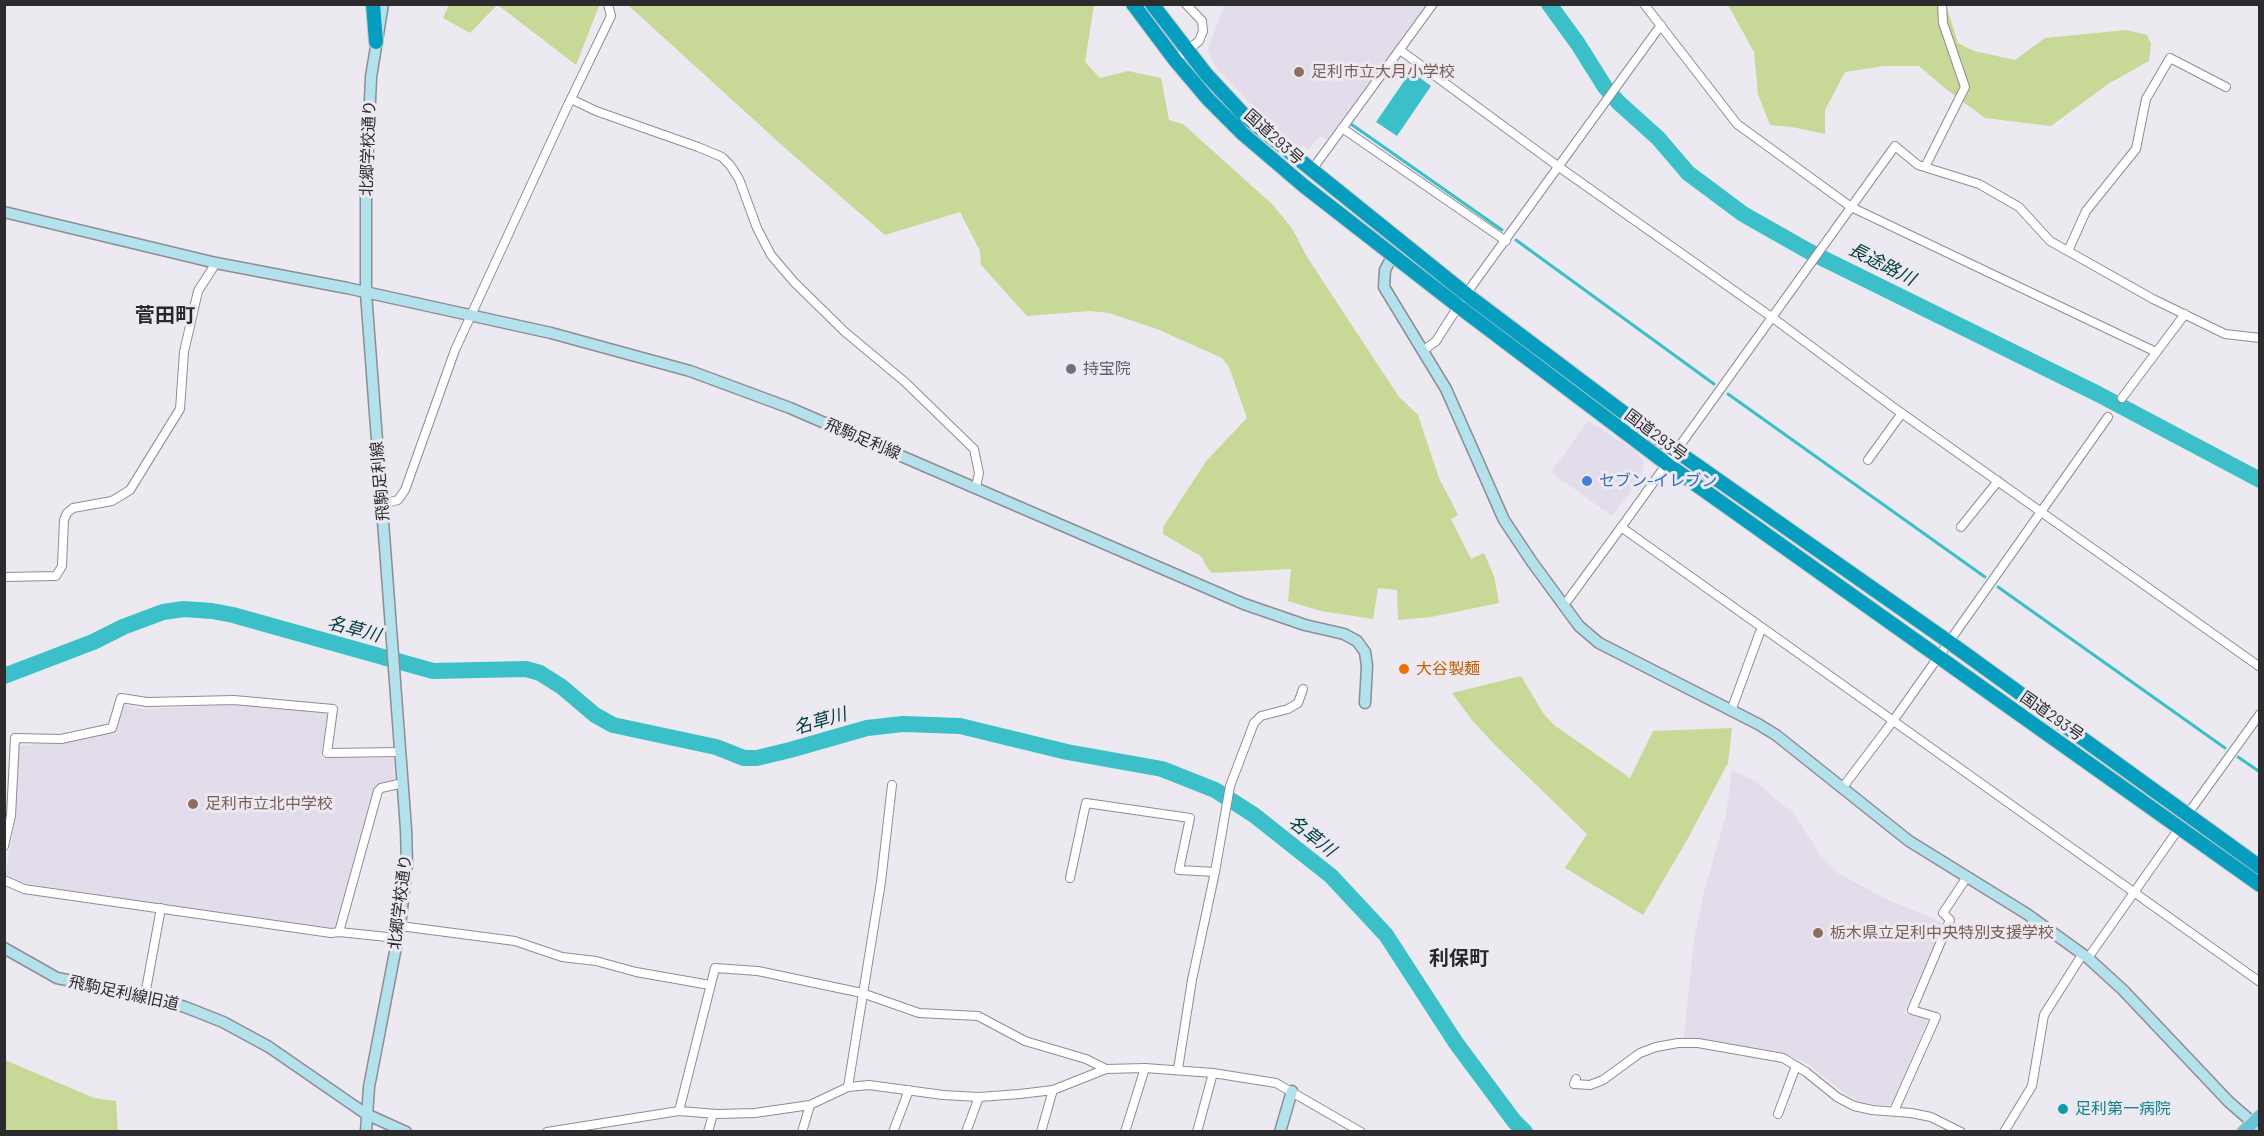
<!DOCTYPE html>
<meta charset="utf-8">
<style>
body{margin:0}
#map{position:relative;width:2264px;height:1136px;overflow:hidden;background:#ece9f1;font-family:Barlow,sans-serif}
canvas{display:block}
.frame{position:absolute;inset:0;border:6px solid #2c2b2e;pointer-events:none}
</style>
<div id="map">
<canvas width="2264" height="1136"></canvas>
<div class="frame"></div>
</div>
<script>
const context = document.querySelector('canvas').getContext('2d');
context.lineJoin = 'round';
function fillPath(path, color) { context.fillStyle = color; context.fill(path, 'evenodd'); }
const poly = rows => new Path2D(rows.map(r => 'M' + r).join(''));
function trace(path, color, width, dash) { context.strokeStyle = color; context.lineWidth = width; context.lineCap = dash ? 'butt' : 'round'; context.setLineDash(dash || []); context.stroke(path); }
function drawText(font, color, halo, rows, align = 'center') {
  context.font = font + ' Barlow,"Noto Sans JP",sans-serif'; context.lineWidth = 6; context.setLineDash([]); context.textBaseline = 'middle'; context.strokeStyle = halo; context.fillStyle = color; for (const [text, x, y, turn = 0] of rows) {
    context.save(); context.translate(x, y); context.rotate((+turn || 0) * Math.PI / 180); context.textAlign = isNaN(turn) ? turn : align; if (halo) context.strokeText(text, 0, 0); context.fillText(text, 0, 0); context.restore();
  }
}
fillPath(poly([
 [1225,4,1427,4,1427,5,1327,140,1321,136,1308,149,1303,145,1300,149,1259,113,1214,65,1208,49],
 [1588,421,1636,451,1644,463,1640,480,1612,516,1551,472],
 [123,704,143,709,233,705,327,712,321,758,393,758,394,780,375,789,336,926,332,930,23,883,5,875,16,819,17,746,63,742,115,731],
 [1732,770,1753,780,1794,814,1821,856,1839,874,1888,900,1931,917,1944,925,1904,1013,1928,1021,1891,1105,1874,1105,1858,1101,1843,1092,1810,1065,1791,1056,1706,1040,1684,1038,1694,940,1704,892,1726,815]
]), '#e2dceb');
fillPath(poly([
 [449,5,449,4,497,5,470,33,443,18],
 [498,5,602,5,599,6,576,65],
 [628,5,1094,5,1085,62,1100,78,1128,71,1161,78,1169,120,1183,124,1273,205,1293,230,1307,257,1399,397,1418,415,1439,478,1458,515,1451,519,1471,559,1484,553,1494,576,1499,603,1431,617,1398,620,1397,590,1378,588,1373,619,1321,611,1288,601,1291,569,1212,573,1206,566,1202,557,1163,534,1163,527,1207,460,1247,418,1229,367,1222,358,1157,329,1109,313,1090,311,1027,316,981,265,980,251,960,212,885,235,786,149],
 [1728,5,1946,5,1958,43,1974,51,2015,60,2045,38,2126,30,2147,35,2151,44,2149,61,2108,84,2051,126,1985,118,1946,89,1919,66,1884,66,1845,72,1825,110,1825,134,1792,127,1770,125,1758,94,1754,52],
 [1521,676,1543,713,1554,725,1630,778,1653,731,1732,728,1728,763,1687,840,1643,915,1565,868,1587,834,1495,745,1472,720,1452,693],
 [5,1060,94,1098,116,1101,118,1131,5,1131]
]), '#c8d896');
fillPath(poly([
 [1411,71,1431,86,1397,136,1376,122]
]), '#3bbfc9');
trace(poly([
 [1351,124,1502,230],
 [1516,240,1714,384],
 [1728,394,1985,577],
 [1998,587,2225,748],
 [2238,757,2260,772]
]), '#3bbfc9', 3);
trace(poly([
 [1549,4,1578,44,1605,87,1619,103,1658,138,1688,173,1743,214,1810,252,2098,394,2260,480],
 [4,676,93,642,123,627,163,612,184,609,212,611,233,615,433,671,526,669,540,673,562,687,595,715,613,725,716,747,744,758,757,758,790,750,867,728,903,724,960,726,1067,752,1162,769,1215,790,1254,815,1331,876,1386,935,1456,1043,1514,1121,1525,1132]
]), '#3bbfc9', 16);
const street = poly([
 [1644,4,1737,124,1851,207,2156,352],
 [1400,50,1559,167,1773,318,1893,407,2260,667],
 [1175,60,1199,41,1203,31,1202,21,1186,4],
 [571,99,596,111,698,147,722,157,730,165,739,179,757,228,771,255,794,282,845,332,905,382,974,449,979,473,976,487],
 [1342,128,1506,241],
 [1925,167,1965,87,1943,23,1942,4],
 [1311,171,1433,4],
 [2068,251,2086,211,2136,149,2146,99,2170,58,2226,87],
 [1424,350,1436,341,1466,294,1661,25],
 [2122,398,2185,314],
 [1868,460,1902,413],
 [382,504,398,500,405,490,455,350,567,107,611,16,608,4],
 [1621,527,2260,982],
 [1961,527,1998,481],
 [4,577,56,576,62,566,64,520,67,513,73,508,112,501,130,490,180,409,184,352,198,291,216,263],
 [1562,604,1568,600,1625,522,1895,146,1918,165,1979,184,2019,207,2050,241,2153,299,2225,334,2260,338],
 [1731,711,1760,632,1763,629],
 [1843,787,1893,721,2108,417],
 [2187,815,2260,714],
 [4,846,11,816,15,738,61,739,112,728,121,698,147,702,234,700,333,709,327,753,401,752],
 [1070,878,1086,803,1190,818,1179,870,1215,872],
 [4,880,24,889,331,933,339,932,397,938],
 [400,926,515,941,562,957,596,961,636,972,710,985],
 [339,932,378,791,381,788,403,783],
 [2088,958,2180,827],
 [145,995,161,908],
 [1178,1069,1192,980,1215,872,1230,786,1254,723,1261,716,1288,709,1298,703,1303,689],
 [1576,1079,1574,1084,1590,1085,1603,1080,1640,1053,1656,1047,1678,1043,1698,1043,1783,1058,1806,1072,1837,1097,1854,1106,1872,1110,1911,1113,1931,1117,1961,1132],
 [848,1087,881,882,892,785],
 [679,1111,715,968,758,971,862,993,919,1013,978,1016,1025,1041,1086,1059,1106,1069],
 [1894,1111,1936,1017,1912,1010,1950,920,1943,913,1967,877],
 [1778,1114,1796,1066],
 [547,1132,679,1111,717,1114,755,1113,810,1105,848,1087,869,1085,943,1095,979,1097,1020,1094,1053,1090,1106,1069,1145,1068,1213,1073,1276,1083,1361,1132],
 [708,1132,713,1114],
 [802,1132,810,1105],
 [893,1132,909,1090],
 [966,1132,979,1097],
 [1041,1132,1053,1090],
 [1125,1132,1145,1068],
 [1197,1132,1213,1073],
 [2004,1132,2032,1086,2044,1015,2082,955]
]);
const secondary = poly([
 [4,212,216,263,347,288,551,333,690,371,790,408,1244,604,1305,625,1344,634,1357,641,1365,652,1367,666,1365,703],
 [1393,255,1385,270,1384,287,1446,389,1504,520,1532,562,1579,626,1599,643,1758,724,1776,735,1909,841,2027,914,2088,958,2123,990,2229,1102,2260,1129],
 [4,948,57,978,145,995,185,1007,223,1022,269,1047,366,1114,406,1132],
 [366,1132,369,1087,400,926,407,864,406,829,366,293,366,193,371,77,383,4],
 [1280,1132,1292,1091]
]);
const primary = poly([
 [2243,1132,2260,1116]
]);
const highway = poly([
 [373,4,376,42],
 [1133,4,1175,60,1208,99,1243,134,1304,186,1458,306,1667,464,2260,885],
 [1152,4,1206,74,1245,116,1466,294,1648,431,1949,642,2260,867]
]);
trace(street, '#8f8c93', 10);
trace(secondary, '#8f8c93', 13);
trace(primary, '#c8c8c9', 14);
trace(highway, '#c8c8c9', 16);
trace(street, '#fff', 8);
trace(secondary, '#b4e2ec', 10);
trace(primary, '#6ac4d8', 12);
trace(highway, '#069dbe', 14);
for (const [x, y, r, color] of [
 [1299,72,6,"#8d6e63"],
 [1071,369,6,"#6b7280"],
 [1587,481,6,"#3f7fe0"],
 [1404,669,6,"#e8710a"],
 [193,804,6,"#8d6e63"],
 [1818,933,6,"#8d6e63"],
 [2063,1109,6,"#0f9aa8"]
]) { const dot = new Path2D(); dot.arc(x, y, r, 0, 2 * Math.PI); context.fillStyle = color; context.fill(dot); trace(dot, '#ece9f1', 2); }
drawText('16px', '#785e54', '#ece9f1', [
 ["足利市立大月小学校",1311,72],
 ["足利市立北中学校",205,804],
 ["栃木県立足利中央特別支援学校",1830,933]
], 'left');
drawText('16px', '#2c2b2e', '#ece9f1', [
 ["国道293号",1274,137,42],
 ["北郷学校通り",368,148,-88],
 ["国道293号",1656,435,37],
 ["飛駒足利線",863,439,23],
 ["飛駒足利線",380,481,-95],
 ["国道293号",2052,716,35],
 ["北郷学校通り",400,902,-83],
 ["飛駒足利線旧道",124,993,12]
]);
drawText('16px', '#5b616d', '#ece9f1', [
 ["持宝院",1083,369]
], 'left');
drawText('16px', '#366cbe', '#ece9f1', [
 ["セブン-イレブン",1599,481]
], 'left');
drawText('16px', '#c56008', '#ece9f1', [
 ["大谷製麺",1416,669]
], 'left');
drawText('16px', '#0d838f', '#ece9f1', [
 ["足利第一病院",2075,1109]
], 'left');
drawText('italic 18px', '#003c40', '#ece9f1', [
 ["長途路川",1882,264,27],
 ["名草川",354,629,15],
 ["名草川",820,721,-16],
 ["名草川",1312,836,38]
]);
drawText('bold 20px', '#2a282d', '#ece9f1', [
 ["菅田町",165,315],
 ["利保町",1459,958]
]);
</script>
